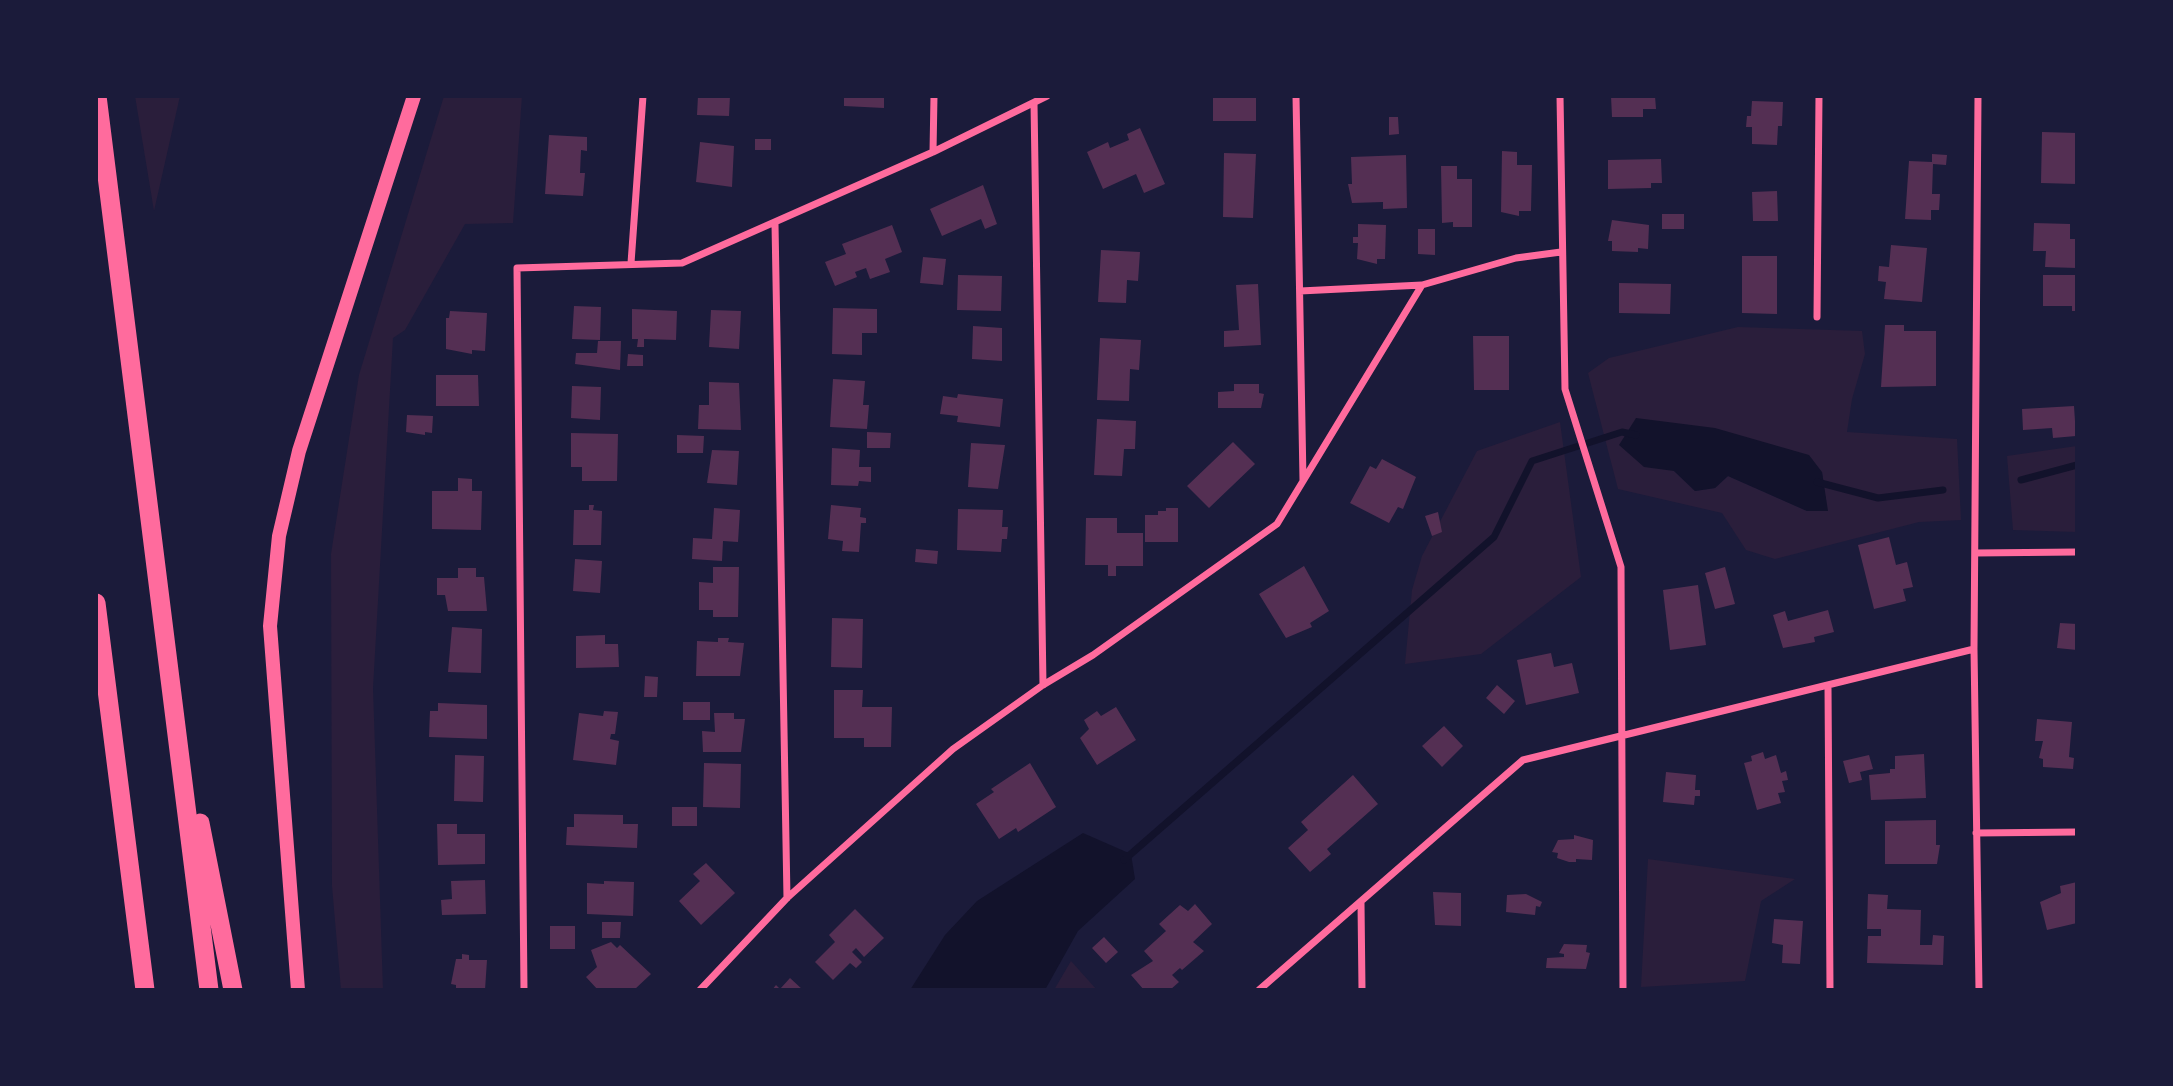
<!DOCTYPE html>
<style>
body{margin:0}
#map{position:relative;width:2173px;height:1086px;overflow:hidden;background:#1b1b3a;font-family:Signika,sans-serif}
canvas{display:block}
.frame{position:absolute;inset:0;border:98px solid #1b1b3a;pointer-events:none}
</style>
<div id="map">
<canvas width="2173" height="1086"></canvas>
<div class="frame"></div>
</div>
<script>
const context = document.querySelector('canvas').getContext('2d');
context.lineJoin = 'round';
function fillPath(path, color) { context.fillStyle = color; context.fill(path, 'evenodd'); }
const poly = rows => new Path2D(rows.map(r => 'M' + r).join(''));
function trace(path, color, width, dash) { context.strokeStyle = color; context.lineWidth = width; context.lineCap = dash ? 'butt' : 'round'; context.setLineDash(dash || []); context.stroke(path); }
fillPath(poly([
 [135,96,180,96,154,211],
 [444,96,522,96,513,223,465,224,405,330,393,338,373,688,383,990,341,990,332,886,331,554,359,375],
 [1738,327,1862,331,1865,354,1852,399,1847,432,1957,439,1961,520,1919,522,1775,559,1746,550,1722,513,1618,489,1588,373,1609,358],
 [1674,471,1822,472,1827,511,1807,511,1728,476,1715,488,1695,491],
 [1560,422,1581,577,1481,654,1405,664,1412,590,1422,556,1477,451],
 [2077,446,2077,532,2013,530,2007,456],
 [1648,859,1795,879,1761,901,1745,981,1641,987],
 [1071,961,1097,990,1054,990]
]), '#2a1e3b');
fillPath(poly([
 [1636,418,1715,428,1809,455,1822,472,1828,511,1807,511,1728,476,1715,488,1695,491,1674,471,1644,467,1619,445],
 [1083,833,1131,854,1135,879,1078,931,1045,990,910,990,945,935,977,901]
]), '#12122b');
trace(poly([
 [2021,480,2077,465],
 [1817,482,1878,498,1943,490],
 [1124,860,1494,537,1532,461,1622,432,1636,435]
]), '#12122b', 7);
fillPath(poly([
 [698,96,730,96,729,116,697,115],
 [844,96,884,96,884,108,844,106],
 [1213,96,1256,96,1256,121,1213,121],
 [1611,96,1655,96,1656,109,1643,109,1643,117,1612,117],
 [1752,101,1783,102,1782,126,1778,126,1777,145,1752,144,1752,127,1746,127,1747,116,1751,116],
 [1389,117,1398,117,1399,134,1389,135],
 [1140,128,1165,184,1144,193,1136,174,1103,189,1087,152,1108,142,1110,148,1129,140,1127,134],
 [2042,132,2077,133,2077,184,2041,183],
 [549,135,587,137,587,151,581,150,580,173,585,173,583,196,545,194],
 [755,139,771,139,771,150,755,150],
 [700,142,734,146,732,187,696,182],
 [1502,151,1517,152,1517,165,1532,165,1531,211,1519,211,1519,216,1501,212],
 [1224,153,1256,154,1253,218,1223,217],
 [1932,154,1947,155,1946,165,1933,164,1932,194,1940,194,1939,210,1931,210,1931,220,1905,219,1909,161,1932,162],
 [1406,155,1407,208,1383,209,1383,202,1352,203,1348,184,1352,184,1351,157],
 [1661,159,1662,183,1651,183,1651,188,1608,189,1608,160],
 [1441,166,1457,166,1457,179,1472,179,1472,227,1453,227,1453,222,1442,223],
 [983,185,997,224,985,229,981,219,942,236,930,209],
 [1777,191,1778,221,1753,221,1752,192],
 [1662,214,1684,214,1684,229,1662,229],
 [1612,220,1649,225,1648,249,1638,248,1638,252,1612,251,1612,241,1608,241],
 [2034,223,2070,224,2070,239,2077,239,2077,268,2045,267,2046,251,2033,251],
 [1358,224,1386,225,1385,259,1377,259,1377,264,1357,259,1358,243,1353,243,1353,237,1358,237],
 [892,225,902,252,885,259,890,272,870,279,866,268,855,272,857,277,835,286,825,262,846,254,842,244],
 [1418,229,1435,229,1435,255,1418,254],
 [1891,245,1927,248,1922,302,1884,299,1886,282,1878,281,1879,266,1889,267],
 [1101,250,1140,252,1138,281,1127,280,1126,303,1098,302],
 [1742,256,1777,256,1777,314,1742,313],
 [923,257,946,259,943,285,920,283],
 [958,275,1002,276,1001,311,957,310],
 [2043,275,2077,275,2077,311,2072,311,2072,306,2043,306],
 [1619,283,1671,284,1670,314,1619,313],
 [1258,284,1261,345,1224,347,1224,331,1239,330,1236,285],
 [574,306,601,307,600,340,572,339],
 [833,308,877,309,877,333,862,333,862,355,832,354],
 [632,309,677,311,676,340,644,339,644,347,637,347,638,339,632,339],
 [711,310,741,311,739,349,709,347],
 [450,311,487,313,485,351,472,350,472,354,446,349,446,318,449,318],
 [1885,325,1904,325,1904,331,1936,331,1936,386,1881,387],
 [973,326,1002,328,1002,361,972,359],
 [1473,336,1509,336,1509,390,1474,390],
 [1100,338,1141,340,1139,370,1130,369,1129,401,1097,400],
 [598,341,621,341,620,370,575,364,576,353,597,353],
 [628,354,643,355,643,366,627,366],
 [436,375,478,375,479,406,436,406],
 [833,379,865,381,863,405,869,405,867,429,830,427],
 [709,382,739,383,741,430,698,429,699,405,709,405],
 [1234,384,1259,384,1259,393,1264,394,1261,408,1218,408,1218,392,1234,391],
 [572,386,601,387,600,420,571,418],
 [958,394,1003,399,1000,427,957,422,958,416,940,414,943,396,957,398],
 [2074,406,2076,436,2053,438,2052,428,2023,430,2022,409],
 [407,415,433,416,432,433,425,432,425,435,406,432],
 [1097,419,1136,421,1135,449,1124,449,1122,476,1094,475],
 [867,432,891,433,890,448,867,448],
 [571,433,618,434,617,481,582,481,582,467,571,467],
 [677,435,704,436,703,453,677,453],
 [1233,442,1255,464,1209,508,1187,486],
 [971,443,1005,445,998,489,968,487],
 [832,448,860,450,859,467,871,467,871,482,859,481,858,486,831,485],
 [712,450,739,451,737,485,707,483],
 [1382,459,1416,477,1403,509,1398,507,1389,523,1350,503,1370,466,1376,469],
 [458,478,472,479,472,491,482,491,481,530,432,529,432,491,458,491],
 [589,505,594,505,593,510,602,511,601,545,573,545,574,510,589,510],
 [831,505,861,508,860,517,866,518,866,523,861,523,859,552,842,551,843,541,828,539],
 [714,508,740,510,738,542,723,541,722,561,692,559,693,538,712,539],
 [1166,508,1178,508,1178,542,1145,542,1145,515,1158,515,1158,511,1166,511],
 [958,509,1003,510,1002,527,1008,527,1007,539,1002,539,1001,552,957,550],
 [1438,512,1442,532,1432,536,1425,516],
 [1086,518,1117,518,1117,533,1143,533,1143,566,1116,566,1116,576,1108,576,1108,565,1085,565],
 [1889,537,1896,565,1907,562,1913,587,1903,589,1906,601,1874,609,1858,545],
 [916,549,938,551,937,564,915,562],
 [575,559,602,561,600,593,573,591],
 [1304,566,1329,611,1310,623,1312,627,1286,638,1259,594],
 [713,567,739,567,738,617,713,617,713,610,699,610,699,582,713,583],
 [1725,567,1735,604,1715,609,1705,573],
 [458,568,476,568,476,577,484,577,487,611,448,611,445,595,437,595,437,578,458,578],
 [1698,585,1706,645,1670,650,1663,590],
 [1828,610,1834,632,1814,637,1815,642,1783,648,1773,615,1785,611,1788,621],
 [832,618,863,619,862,668,831,667],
 [2060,623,2077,624,2077,650,2057,648],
 [452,627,482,629,481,673,448,672],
 [605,635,605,644,618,644,619,667,576,668,576,636],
 [718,638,729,638,728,642,744,643,740,676,696,676,697,641,718,642],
 [1551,653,1554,667,1572,663,1579,693,1526,705,1517,660],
 [645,676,658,677,657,697,644,697],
 [1497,685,1515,701,1504,714,1486,698],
 [834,690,863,690,862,707,892,707,891,747,864,747,864,738,834,738],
 [683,702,710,702,710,720,683,720],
 [438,703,487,705,487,739,429,737,430,711,438,711],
 [1116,707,1136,740,1097,765,1080,738,1089,729,1084,720,1097,711,1101,716],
 [604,711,618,712,615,734,611,734,610,739,619,741,616,765,573,760,579,713,603,716],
 [714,713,734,713,734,719,745,719,741,752,703,752,702,731,715,732],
 [2037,719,2072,722,2069,757,2074,758,2073,769,2043,767,2043,759,2039,758,2043,741,2035,741],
 [1444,726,1463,746,1442,767,1422,746],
 [1763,752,1765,759,1776,755,1781,773,1786,771,1788,780,1782,781,1785,792,1778,793,1781,803,1757,810,1744,763,1752,761,1751,756],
 [1924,754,1926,798,1871,800,1869,775,1890,773,1890,769,1895,769,1895,756],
 [455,755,484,756,483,802,454,801],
 [1869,755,1873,769,1860,772,1862,780,1849,783,1843,761],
 [704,763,741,764,740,808,703,807],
 [1030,763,1056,807,1018,832,1016,828,999,839,976,804,994,792,991,789],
 [1666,772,1696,775,1695,790,1700,790,1700,796,1695,796,1694,805,1663,802],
 [1353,775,1378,804,1327,849,1331,854,1310,872,1288,848,1308,830,1301,822],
 [672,807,697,807,697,826,672,826],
 [574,814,623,815,623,824,638,824,637,848,566,845,567,827,574,827],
 [1936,820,1936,845,1940,845,1937,864,1885,864,1885,821],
 [437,824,457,824,457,834,485,834,485,864,438,865],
 [1574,835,1593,840,1592,860,1576,859,1576,862,1569,862,1557,858,1558,853,1552,852,1558,840,1574,839],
 [706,863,735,893,701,925,679,901,700,881,693,874],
 [485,880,486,914,442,915,441,900,452,899,451,881],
 [604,881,634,882,633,916,587,914,587,883,604,884],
 [2077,882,2077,923,2047,930,2040,902,2061,893,2060,886],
 [1433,892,1461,893,1461,926,1435,925],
 [1526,894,1542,902,1540,907,1536,906,1535,915,1506,912,1507,895],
 [1868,894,1888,895,1887,909,1921,910,1920,945,1932,945,1933,935,1944,936,1943,965,1867,963,1868,936,1881,936,1881,929,1867,929],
 [1195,904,1212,924,1193,942,1204,951,1182,970,1180,968,1172,975,1179,982,1170,990,1144,990,1131,975,1153,961,1144,951,1166,931,1159,924,1180,905,1188,911],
 [855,909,884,938,864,957,856,948,852,952,862,962,856,968,850,963,833,980,815,962,835,942,829,935],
 [1774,919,1803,921,1800,964,1782,963,1783,945,1772,943],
 [602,922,621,922,620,938,602,938],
 [550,926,575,926,575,949,550,949],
 [1104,937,1118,952,1106,963,1092,948],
 [611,942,617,948,620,945,651,974,634,990,598,990,586,977,597,967,591,950],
 [1564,944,1587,945,1586,952,1590,953,1586,969,1546,968,1547,958,1564,957,1564,954,1559,953],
 [462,954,469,955,469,960,487,960,485,990,456,990,456,985,451,984,456,959,462,959],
 [790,978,803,990,772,990,776,985,780,989]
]), '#542f53');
trace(poly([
 [1296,96,1303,480],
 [1560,96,1565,389,1621,567,1623,990],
 [1978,96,1974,649,1979,990],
 [1034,103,1043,685],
 [933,152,934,96],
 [775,224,787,898],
 [631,263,643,96],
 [1300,291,1422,285],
 [1817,317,1819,96],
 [1975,553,2077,552],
 [1828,686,1830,990],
 [1976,833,2077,832],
 [1361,903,1362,990],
 [524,990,517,268,682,263,933,152,1047,96],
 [700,990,787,898,953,749,1043,685,1093,655,1277,524,1422,285,1516,258,1561,252],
 [1259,990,1523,760,1974,649]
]), '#ff6b9d', 7);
trace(poly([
 [298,990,270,626,279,536,299,451,414,96]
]), '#ff6b9d', 14);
trace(poly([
 [97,96,209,990],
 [96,603,145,990],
 [200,823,233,990]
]), '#ff6b9d', 19);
</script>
